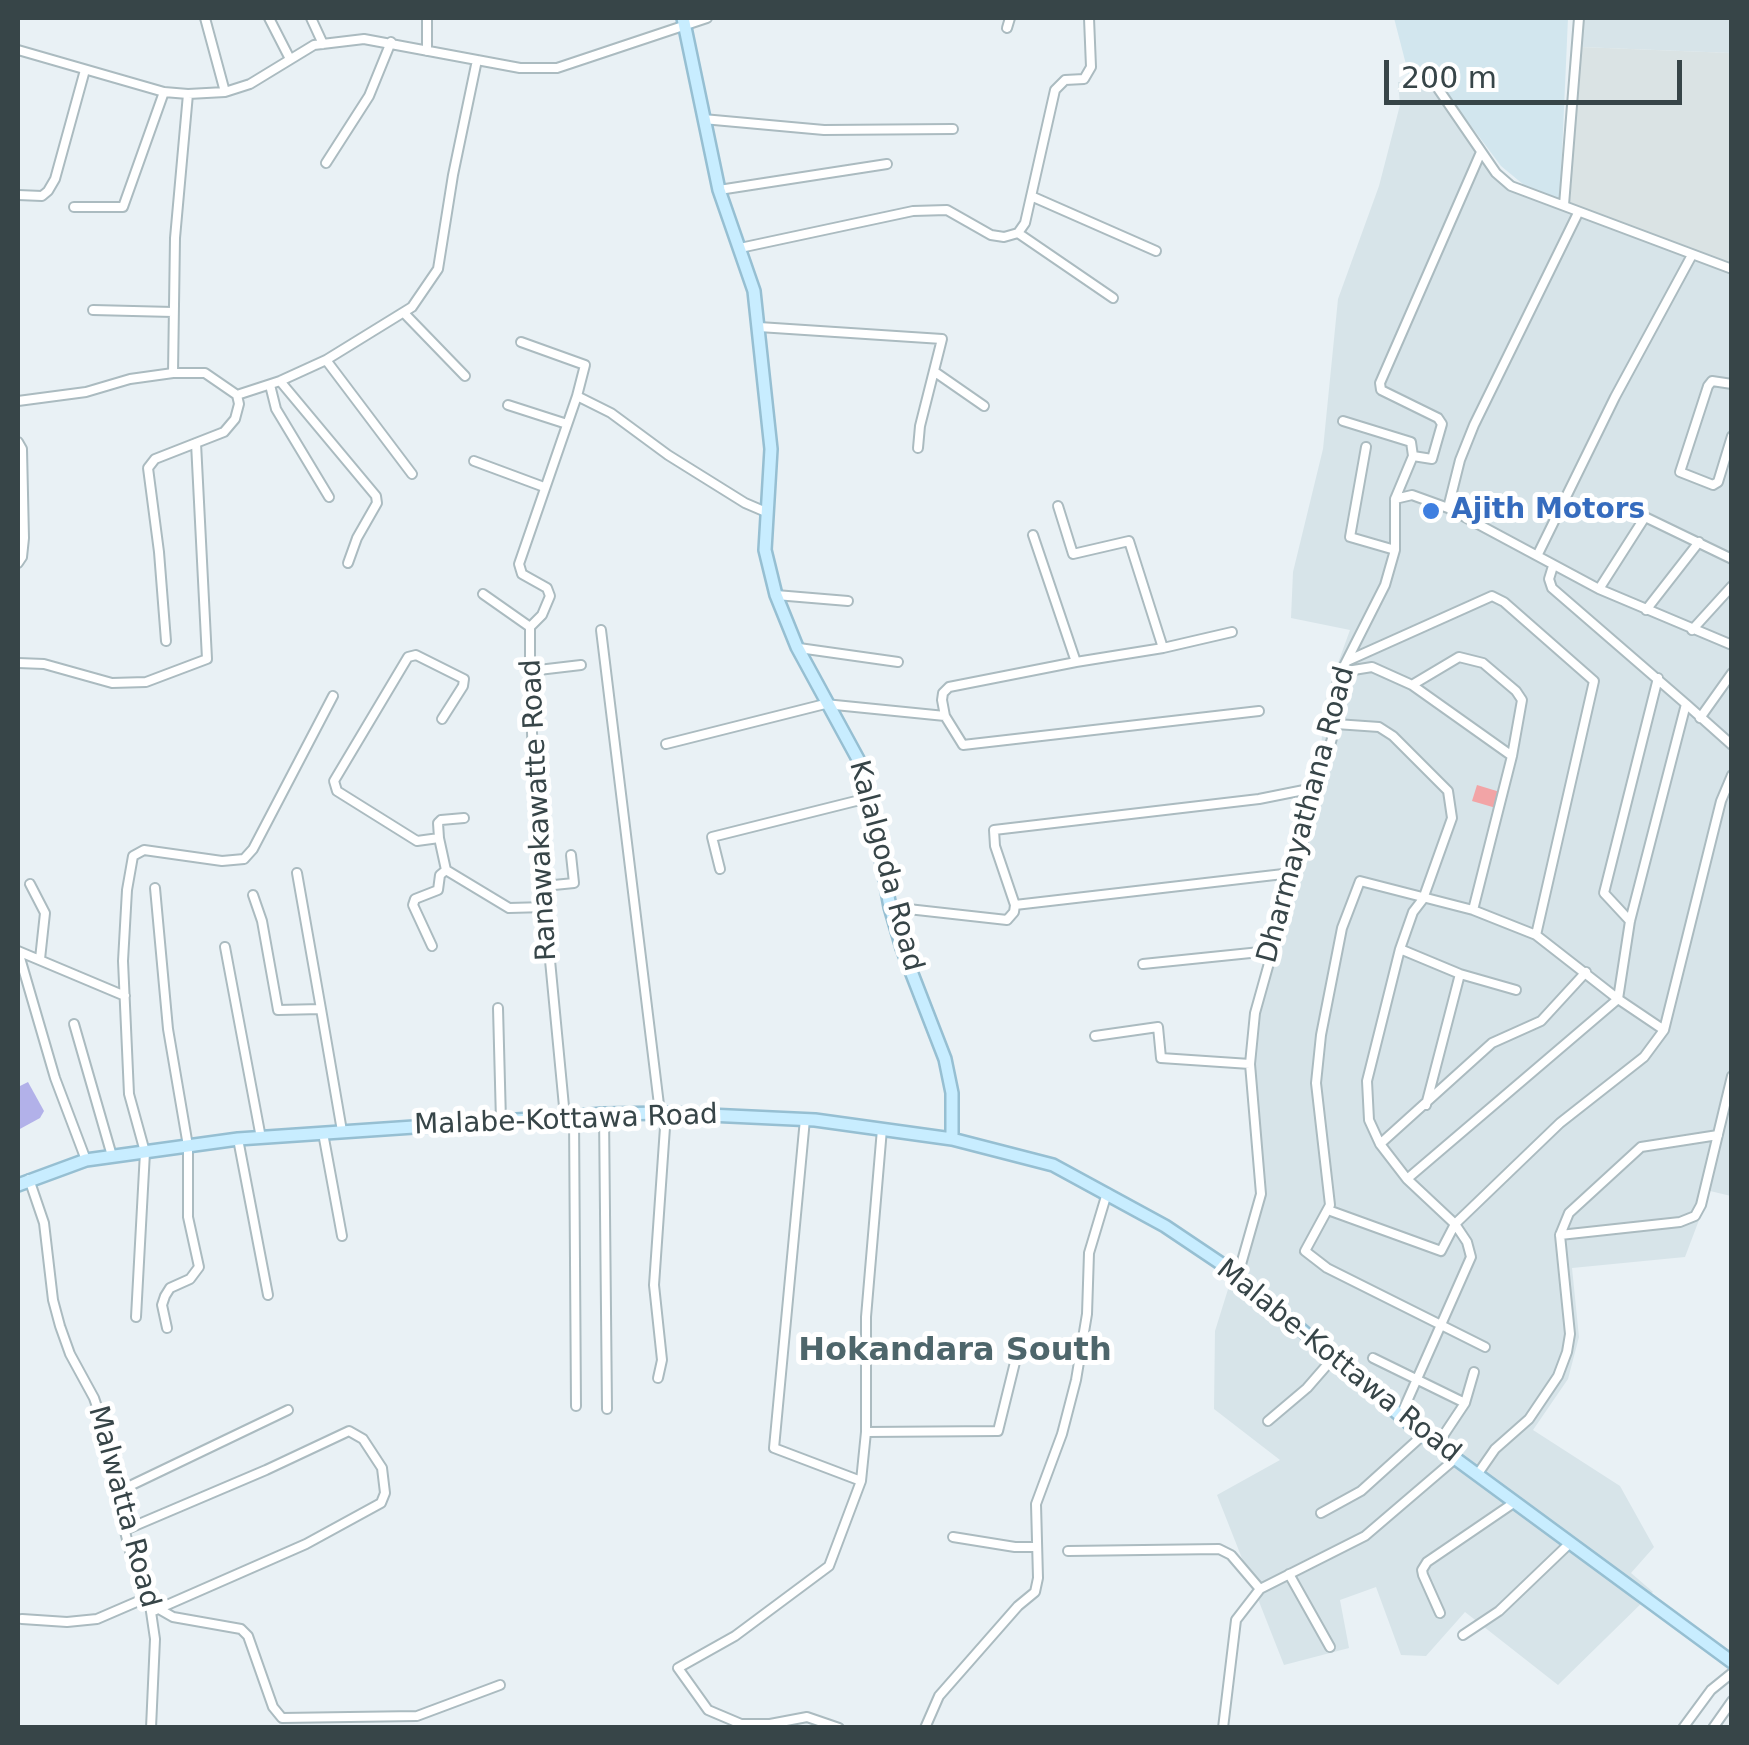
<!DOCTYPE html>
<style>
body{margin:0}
#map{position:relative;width:1749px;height:1745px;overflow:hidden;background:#e9f1f5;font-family:"DejaVu Sans",sans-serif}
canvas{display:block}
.frame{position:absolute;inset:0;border:20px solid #374548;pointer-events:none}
.scale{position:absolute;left:1384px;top:60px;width:298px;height:45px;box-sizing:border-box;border:5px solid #374548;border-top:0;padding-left:12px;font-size:30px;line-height:35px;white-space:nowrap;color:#374548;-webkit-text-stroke:8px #fff;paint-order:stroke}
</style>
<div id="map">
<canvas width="1749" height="1745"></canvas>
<div class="frame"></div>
<div class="scale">200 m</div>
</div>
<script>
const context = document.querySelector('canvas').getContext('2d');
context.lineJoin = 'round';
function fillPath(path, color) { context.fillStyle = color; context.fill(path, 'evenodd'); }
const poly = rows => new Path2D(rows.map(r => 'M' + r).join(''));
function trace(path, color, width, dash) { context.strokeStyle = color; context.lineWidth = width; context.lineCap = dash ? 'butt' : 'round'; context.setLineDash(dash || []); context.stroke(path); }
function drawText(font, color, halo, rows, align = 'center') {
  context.font = font + ' "DejaVu Sans",sans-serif'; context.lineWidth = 10; context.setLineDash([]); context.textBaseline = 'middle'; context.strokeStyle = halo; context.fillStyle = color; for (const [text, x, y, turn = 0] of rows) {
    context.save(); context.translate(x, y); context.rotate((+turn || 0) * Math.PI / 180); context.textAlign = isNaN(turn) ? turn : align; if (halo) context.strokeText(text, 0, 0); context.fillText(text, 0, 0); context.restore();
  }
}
fillPath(poly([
 [1581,18,1731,18,1731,53,1580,47],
 [1398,82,1415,82,1435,88,1509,188,1731,273,1731,1196,1710,1191,1685,1257,1572,1268,1579,1337,1568,1379,1533,1430,1620,1486,1654,1547,1631,1573,1653,1592,1558,1685,1465,1612,1426,1656,1401,1655,1376,1587,1340,1600,1349,1648,1284,1665,1217,1495,1280,1460,1214,1409,1215,1331,1258,1193,1252,1012,1289,872,1317,786,1326,696,1350,630,1291,618,1293,572,1323,449,1338,299,1379,186,1400,105]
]), '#d7e4e9');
fillPath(poly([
 [1580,47,1731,53,1731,266,1580,209,1570,202]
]), '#dae3e4');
fillPath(poly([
 [1394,18,1568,18,1560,199,1530,190,1501,166,1438,82,1409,76]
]), '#d2e6ee');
fillPath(poly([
 [28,1082,44,1111,40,1118,18,1130,18,1087]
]), '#b2b1e9');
fillPath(poly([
 [1477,785,1500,792,1496,808,1472,801]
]), '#f2a4a6');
const street = poly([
 [205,18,225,92],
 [269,18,290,59],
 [311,18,323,44],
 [427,18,427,51],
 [1007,28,1010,18],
 [18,50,164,92,188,94,225,92,250,84,314,45,364,39,520,68,557,68,707,18],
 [1437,87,1496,173,1511,186,1732,269],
 [703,119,824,130,953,129],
 [326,163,369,96,391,42],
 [719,190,887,164],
 [18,195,42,196,48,191,55,179,85,70],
 [1031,196,1156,251],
 [1564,205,1579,18],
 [74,207,123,207,164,92],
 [1018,233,1113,298],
 [740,248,913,211,947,210,991,235,1004,237,1018,233,1025,223,1055,90,1065,80,1084,79,1091,67,1089,18],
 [93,310,173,312],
 [404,313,465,376],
 [759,327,942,339,920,426,918,448],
 [521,342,585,365,577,396],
 [326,360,412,474],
 [935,372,984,406],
 [173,373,175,238,188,94],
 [280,381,376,496,377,503,357,538,348,563],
 [1732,384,1712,381,1708,386,1680,472,1713,485,1718,482,1732,436],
 [270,385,276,409,329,497],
 [18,401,86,392,130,379,173,373,205,373,237,395,280,381,326,360,412,307,438,269,453,175,477,60],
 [508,405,567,424],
 [1343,421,1411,442,1413,456,1395,499],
 [18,442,22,449,24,538,22,557,18,563],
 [1366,447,1350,537,1395,550],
 [1413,456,1432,459,1442,424,1438,418,1381,390,1380,383,1481,152],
 [474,461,544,487],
 [1058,506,1073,554,1129,541,1163,648],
 [1448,508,1599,589,1732,645],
 [1033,535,1076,662],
 [1538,554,1615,397,1692,255],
 [1553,566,1549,579,1552,588,1686,704,1630,921,1618,999],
 [1599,589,1645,517,1732,559],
 [483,594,530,627],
 [776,595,848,601],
 [1646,610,1699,542],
 [601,630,660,1113],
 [1692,630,1732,586],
 [1232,632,1163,648,1076,662,949,687,943,693,942,700,945,716,963,745,1259,711],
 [166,641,159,552,148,468,155,459,224,432,235,419,239,404,237,395],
 [799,648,898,662],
 [1347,661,1492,596,1504,602,1594,681,1536,935],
 [18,663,44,664,112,683,146,682,207,659,196,443],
 [530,671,581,665],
 [1341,672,1372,667,1412,685,1512,756],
 [1412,685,1459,657,1483,663,1516,691,1522,700,1512,756,1473,910,1536,935,1618,999],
 [1686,704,1732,745],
 [1700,718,1732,673],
 [442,719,463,686,464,679,416,655,408,657,334,781,337,791,417,841,439,838,446,870,509,908,546,907],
 [1336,724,1379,727,1393,736,1448,791,1452,818,1423,899,1413,912,1400,949,1367,1081,1369,1120,1380,1144,1407,1179,1455,1224,1467,1242,1471,1257,1401,1415],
 [666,744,825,704,945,716],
 [439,838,438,823,441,820,464,818],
 [720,869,712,837,872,797],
 [297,873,321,1009],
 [30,884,45,913,40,959],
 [544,886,574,883,571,855],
 [155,888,168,1029,188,1146,188,1217,199,1267,190,1279,170,1288,165,1296,162,1305,167,1328],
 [253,895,262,921,278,1010,321,1009,342,1131],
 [1015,905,1292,873],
 [890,907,1007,920,1014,912,1015,905,995,846,994,830,1259,799,1319,787],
 [1473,910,1360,881,1342,928,1321,1035,1316,1083,1330,1205,1305,1251,1327,1268,1485,1347],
 [1630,921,1604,893,1658,678],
 [432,946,413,905,415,899,438,890,440,875,446,870],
 [225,947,261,1138],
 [1400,949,1460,974,1516,990],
 [18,951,55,1078,86,1160],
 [18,951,125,996],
 [1143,964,1270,951],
 [498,1008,501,1121],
 [74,1024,112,1156],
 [1095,1036,1158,1027,1161,1058,1250,1064],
 [1426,1105,1460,974],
 [604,1114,607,1409],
 [574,1116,576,1406],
 [565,1117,534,793,530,671,530,627,542,615,550,596,547,588,522,574,519,564,577,396,611,413,668,455,745,503,766,512],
 [805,1119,774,1448,861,1481,829,1566,735,1636,678,1668,708,1710,741,1724,770,1724,807,1717,839,1728],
 [882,1129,866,1317,866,1432,998,1431,1020,1342],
 [323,1133,342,1236],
 [238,1139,268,1295],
 [1380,1144,1492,1043,1541,1021,1586,972],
 [29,1179,44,1223,53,1300,60,1326,70,1354,94,1398,109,1442,115,1493,130,1551,150,1605,155,1639,151,1728],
 [1407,1179,1618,999,1664,1030],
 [1328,1210,1441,1251,1455,1224,1560,1123,1644,1057,1664,1030,1721,801,1732,775],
 [1560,1235,1569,1213,1641,1147,1718,1135],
 [1238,1275,1261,1194,1250,1064,1255,1013,1336,724,1334,695,1341,672,1385,585,1395,550,1395,499,1412,495,1448,508,1460,460,1474,425,1578,213],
 [136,1317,145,1152,129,1094,123,961,127,890,133,856,144,850,222,861,244,859,253,849,333,696],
 [1373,1358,1465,1403],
 [658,1378,662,1360,654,1285,666,1113],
 [1268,1421,1307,1388,1334,1357],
 [1437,1445,1465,1403,1474,1372],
 [1477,1475,1495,1449,1529,1419,1558,1376,1567,1352,1570,1334,1560,1235,1680,1222,1695,1216,1701,1205,1732,1076],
 [861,1481,866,1432],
 [115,1493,288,1410],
 [1321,1513,1361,1491,1423,1435],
 [125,1530,266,1470,349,1431,363,1439,382,1468,385,1493,381,1503,306,1544,151,1612],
 [953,1537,1015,1547,1035,1547],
 [1068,1551,1219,1549,1231,1555,1260,1589],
 [1289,1574,1330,1647],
 [159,1609,173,1617,241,1629,248,1636,273,1707,282,1718,417,1716,500,1685],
 [1440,1613,1423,1575,1422,1570,1427,1562,1515,1502],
 [22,1619,67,1622,97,1619,148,1597],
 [1463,1635,1499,1611,1570,1543],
 [925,1728,939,1696,1018,1606,1035,1592,1038,1578,1036,1504,1062,1434,1076,1380,1087,1314,1089,1253,1107,1193],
 [1223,1728,1236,1620,1260,1589,1365,1536,1455,1459],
 [1683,1728,1711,1690,1732,1673],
 [1713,1728,1732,1701]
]);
const secondary = poly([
 [683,18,719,190,754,291,771,449,765,550,776,595,797,647,865,772,890,907,902,948,945,1059,952,1093,952,1139],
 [18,1185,86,1160,238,1139,604,1114,666,1113,815,1120,952,1139,1053,1165,1165,1226,1238,1275,1418,1431,1732,1662]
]);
trace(street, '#abbbc0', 12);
trace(secondary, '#96bfd2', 16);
trace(street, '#fff', 8);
trace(secondary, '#c8edff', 11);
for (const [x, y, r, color] of [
 [1431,511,10,"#3f7fe0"]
]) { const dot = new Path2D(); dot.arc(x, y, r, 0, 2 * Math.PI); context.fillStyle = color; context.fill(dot); trace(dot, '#fff', 4); }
drawText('bold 28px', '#366cbe', '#fff', [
 ["Ajith Motors",1451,511]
], 'left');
drawText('28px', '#374548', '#fff', [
 ["Ranawakawatte Road",540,810,-93],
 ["Dharmayathana Road",1307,815,-75],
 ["Kalalgoda Road",885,866,75],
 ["Malabe-Kottawa Road",566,1121,-2],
 ["Malabe-Kottawa Road",1338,1362,39],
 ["Malwatta Road",123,1507,75]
]);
drawText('bold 32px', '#4e666b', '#fff', [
 ["Hokandara South",955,1352]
]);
</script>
